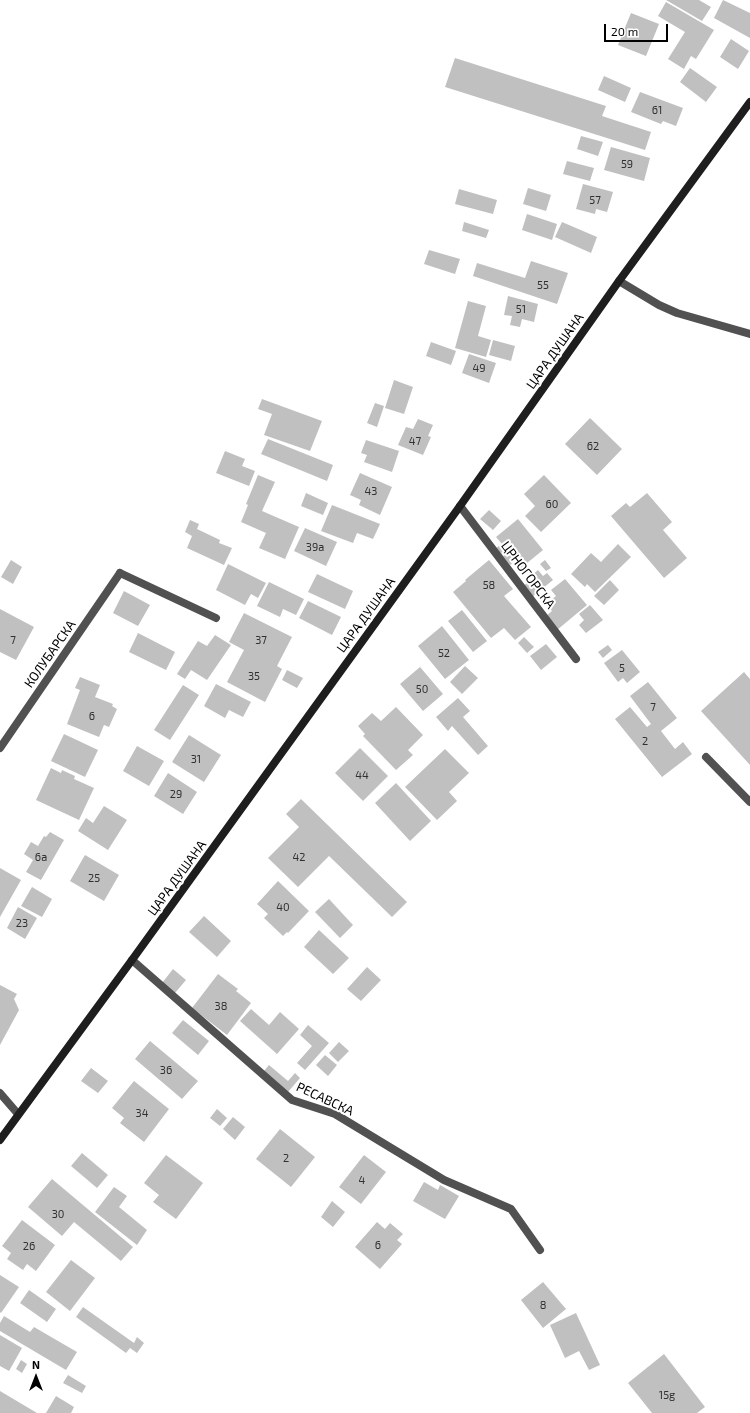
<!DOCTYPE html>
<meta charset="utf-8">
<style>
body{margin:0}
#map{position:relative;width:750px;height:1413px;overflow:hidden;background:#fff;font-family:"Exo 2",sans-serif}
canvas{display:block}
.north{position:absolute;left:16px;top:1357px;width:40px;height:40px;-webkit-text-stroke:3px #fff;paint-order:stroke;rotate:0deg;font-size:11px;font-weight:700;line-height:16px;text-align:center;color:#000}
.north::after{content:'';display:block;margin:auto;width:14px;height:18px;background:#000;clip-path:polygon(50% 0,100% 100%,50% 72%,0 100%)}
.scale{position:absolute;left:604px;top:24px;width:64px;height:18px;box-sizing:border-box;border:2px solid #000;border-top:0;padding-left:5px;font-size:12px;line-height:14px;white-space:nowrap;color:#000;-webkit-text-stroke:3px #fff;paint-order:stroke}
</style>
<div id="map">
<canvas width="750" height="1413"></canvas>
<div class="north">N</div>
<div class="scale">20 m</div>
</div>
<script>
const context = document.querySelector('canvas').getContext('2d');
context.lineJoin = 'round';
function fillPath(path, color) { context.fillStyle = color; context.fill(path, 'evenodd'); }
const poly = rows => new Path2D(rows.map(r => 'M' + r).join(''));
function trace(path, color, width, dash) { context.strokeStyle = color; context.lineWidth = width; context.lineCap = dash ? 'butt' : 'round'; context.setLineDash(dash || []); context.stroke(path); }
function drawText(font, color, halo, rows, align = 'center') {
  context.font = font + ' "Exo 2",sans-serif'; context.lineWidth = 4; context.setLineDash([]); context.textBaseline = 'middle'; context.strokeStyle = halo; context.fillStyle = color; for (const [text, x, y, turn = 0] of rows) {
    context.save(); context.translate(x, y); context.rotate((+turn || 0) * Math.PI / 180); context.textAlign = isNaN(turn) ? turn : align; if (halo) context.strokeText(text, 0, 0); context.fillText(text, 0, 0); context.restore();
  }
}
fillPath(poly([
 [666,0,699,0,711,7,702,21],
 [723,0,750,13,750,38,714,18],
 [666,2,714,30,696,59,691,56,684,69,668,59,685,32,658,16],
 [631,13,659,24,646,56,618,45],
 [731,39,749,51,738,69,720,57],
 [455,58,606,106,602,116,651,132,645,150,445,87],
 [690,68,717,87,706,102,680,82],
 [604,76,631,88,625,102,598,90],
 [640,92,683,108,676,126,663,121,661,124,631,112],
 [581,136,603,142,598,156,577,149],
 [611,147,650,158,644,181,604,170],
 [567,161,594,168,590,181,563,174],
 [583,184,613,192,607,212,596,209,595,214,576,209],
 [528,188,551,195,546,211,523,204],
 [459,189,497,200,493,214,455,204],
 [527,214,557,224,552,240,522,230],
 [464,222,489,230,486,238,462,231],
 [562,222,597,237,591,253,555,237],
 [429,250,460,259,455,274,424,264],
 [531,261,568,273,557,304,473,276,477,263,525,278],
 [508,296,538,304,534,322,522,319,520,327,510,325,512,316,504,315],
 [468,301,486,306,478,336,491,340,486,357,455,348],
 [493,340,515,346,511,361,489,355],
 [431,342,456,351,451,365,426,356],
 [469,354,496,363,489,383,462,373],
 [394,380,413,387,404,414,385,408],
 [262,399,322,421,310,451,264,435,272,414,258,409],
 [375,403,384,406,377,427,367,423],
 [590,418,622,449,597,475,565,444],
 [418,419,433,425,428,436,431,437,423,455,398,445,406,427,413,429],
 [268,439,333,465,327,481,261,454],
 [366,440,399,451,392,472,364,462,367,455,361,453],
 [225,451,245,459,242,466,255,471,249,486,216,473],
 [360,473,392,487,380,515,359,505,361,500,350,495],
 [258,475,275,482,262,511,299,527,285,559,259,548,266,533,241,522,248,505,246,504],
 [544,475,571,503,541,532,525,516,535,506,524,494],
 [306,493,328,503,323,515,301,506],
 [647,493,672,522,663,530,687,558,664,578,611,516,626,503,630,507],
 [332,505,380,524,373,539,357,533,353,543,321,531],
 [489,510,501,521,493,530,480,519],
 [518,519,543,550,521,568,515,561,510,565,496,548,502,544,496,537],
 [190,520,199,524,197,529,220,540,219,543,232,548,224,565,187,548,192,536,185,532],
 [305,528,337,542,326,566,294,551],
 [618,544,631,557,595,592,587,584,585,587,571,574,591,553,601,562],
 [11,560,22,567,13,584,1,577],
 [489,560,513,589,504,596,531,627,515,640,504,628,491,638,453,592,466,581,465,580],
 [545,560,551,568,546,571,540,564],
 [228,564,266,583,258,598,251,594,245,605,216,590],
 [538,570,543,576,547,573,553,580,532,597,523,586,533,579,531,576],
 [317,574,353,591,345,609,308,592],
 [565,579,587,605,557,630,546,616,552,611,546,604,556,596,551,590],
 [610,580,619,590,604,605,594,596],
 [269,582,304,599,296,615,283,609,280,617,257,606],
 [124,591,150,605,138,626,113,613],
 [308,601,341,617,332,635,299,618],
 [590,605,603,620,586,633,579,625,584,620,579,614],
 [0,609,34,627,16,660,0,652],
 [462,610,487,641,473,652,448,621],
 [244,613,292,637,277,666,282,669,265,702,227,682,244,650,229,642],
 [442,626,469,660,445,679,418,646],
 [138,633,175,652,166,670,129,652],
 [215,635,231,645,207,680,191,670,185,679,177,674,198,641,207,646],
 [524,637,534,647,527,653,518,643],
 [546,644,557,657,541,670,530,656],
 [608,645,612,650,603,658,598,652],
 [622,650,640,672,627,683,623,678,618,682,604,663],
 [465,666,478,678,462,694,450,682],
 [420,667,443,694,423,711,400,684],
 [287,670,303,678,297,688,282,680],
 [744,672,750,679,750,765,701,711],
 [80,677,100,685,95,697,113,704,112,706,117,709,109,727,104,725,99,737,67,724,80,690,75,688],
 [648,682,677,718,661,731,675,749,683,742,692,754,662,777,615,719,630,707,647,727,651,724,630,696],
 [216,684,251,702,243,717,229,710,225,718,204,706],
 [183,685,199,695,170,740,154,730],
 [458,698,470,711,463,717,488,746,478,755,452,726,448,731,436,717],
 [396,707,423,735,408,750,413,755,396,770,363,736,365,734,358,726,372,713,381,721],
 [64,734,98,750,85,777,51,761],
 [189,735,221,755,204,782,172,762],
 [137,746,164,761,149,786,123,771],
 [360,748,388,776,363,801,335,773],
 [445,749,469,773,449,792,457,801,437,820,405,787],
 [51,768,61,773,62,770,75,776,74,779,94,788,79,820,36,800],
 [168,773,197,792,183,814,154,796],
 [396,783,431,821,410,841,375,803],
 [301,799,407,902,392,917,329,856,298,887,268,858,299,827,286,814],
 [104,806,127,820,108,850,78,831,86,818,93,823],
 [50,832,64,840,41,880,26,872,33,860,24,854,31,842,38,846,44,836,46,837],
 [85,855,119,875,104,901,70,881],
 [0,868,21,880,0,917],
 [278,881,309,911,288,933,287,932,283,936,264,918,268,914,257,904],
 [32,887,52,899,42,917,21,906],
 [329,899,353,925,340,938,315,912],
 [18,907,37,918,25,939,7,928],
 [204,916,231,941,217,957,189,932],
 [319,930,349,958,333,974,304,947],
 [367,967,381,980,361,1001,347,989],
 [173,969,186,980,175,993,162,983],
 [218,974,238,989,236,991,251,1003,227,1035,192,1008],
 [0,985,17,994,14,999,19,1010,0,1045],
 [251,1009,269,1025,280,1012,299,1029,277,1054,240,1021],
 [183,1020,209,1041,198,1055,172,1033],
 [308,1025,329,1043,305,1070,297,1063,312,1046,300,1035],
 [150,1041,198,1081,182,1099,135,1059],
 [339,1042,349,1051,338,1062,329,1053],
 [325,1055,337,1065,328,1076,316,1065],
 [269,1065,288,1081,295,1073,300,1078,288,1092,264,1071],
 [91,1068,108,1081,98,1093,81,1081],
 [134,1081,169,1109,144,1142,120,1123,124,1118,112,1108],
 [217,1109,227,1118,220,1126,210,1118],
 [233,1117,245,1127,235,1140,223,1129],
 [280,1129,315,1157,291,1187,256,1159],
 [82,1153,108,1175,97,1188,71,1166],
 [166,1155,203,1183,176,1219,153,1202,159,1195,144,1183],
 [364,1155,386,1172,361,1204,339,1187],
 [52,1179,133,1247,121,1261,74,1222,62,1236,28,1207],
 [424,1182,438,1190,440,1185,459,1196,445,1219,413,1201],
 [114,1187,127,1196,119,1207,147,1230,137,1245,95,1212],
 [332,1201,345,1212,333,1227,321,1217],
 [22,1220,55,1245,36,1271,27,1264,23,1270,7,1259,11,1253,2,1246],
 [377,1222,385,1229,390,1223,403,1234,397,1240,402,1244,380,1269,355,1247],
 [71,1260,95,1278,70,1311,46,1292],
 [0,1275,19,1287,1,1313,0,1312],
 [543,1282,566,1309,543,1328,521,1300],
 [29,1290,56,1309,47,1322,20,1303],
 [83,1307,134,1343,137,1337,144,1343,137,1353,130,1348,126,1353,76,1317],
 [576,1313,600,1365,589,1370,579,1351,565,1358,550,1325],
 [4,1316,30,1332,34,1327,77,1352,66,1370,0,1331,0,1323],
 [0,1335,22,1348,9,1371,0,1366],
 [664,1354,705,1407,697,1413,652,1413,628,1383],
 [21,1360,27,1364,22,1373,16,1369],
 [68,1375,86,1386,82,1393,63,1383],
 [0,1391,37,1413,0,1413],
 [56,1396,74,1407,71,1413,46,1413]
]), '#c0c0c0');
trace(poly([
 [120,573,216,618],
 [706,757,750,802]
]), '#515151', 8);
trace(poly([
 [619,281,659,305,677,313,750,334],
 [460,506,576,659],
 [0,748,120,573],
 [132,960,292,1100,335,1114,444,1180,511,1209,540,1250],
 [0,1093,18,1114]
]), '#515151', 8);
trace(poly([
 [0,1140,132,960,460,506,619,281,750,102]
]), '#1e1e1e', 8);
drawText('11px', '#303030', null, [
 ["61",657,110],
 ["59",627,164],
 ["57",595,200],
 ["55",543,285],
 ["51",521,309],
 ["49",479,368],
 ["47",415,441],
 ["62",593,446],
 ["43",371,491],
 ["60",552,504],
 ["39a",315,547],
 ["58",489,585],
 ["7",13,640],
 ["37",261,640],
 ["52",444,653],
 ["5",622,668],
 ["35",254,676],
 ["50",422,689],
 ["7",653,707],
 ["6",92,716],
 ["2",645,741],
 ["31",196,759],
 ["44",362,775],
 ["29",176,794],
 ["6a",41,857],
 ["42",299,857],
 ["25",94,878],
 ["40",283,907],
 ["23",22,923],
 ["38",221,1006],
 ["36",166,1070],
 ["34",142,1113],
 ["2",286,1158],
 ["4",362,1180],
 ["30",58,1214],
 ["6",378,1245],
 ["26",29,1246],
 ["8",543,1305],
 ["15g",667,1395]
]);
drawText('13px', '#000', '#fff', [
 ["ЦАРА ДУШАНА",555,351,-55],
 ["ЦРНОГОРСКА",528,575,53],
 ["ЦАРА ДУШАНА",366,615,-54],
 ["КОЛУБАРСКА",50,654,-55],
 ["ЦАРА ДУШАНА",177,878,-54],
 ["РЕСАВСКА",325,1099,25]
]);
</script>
